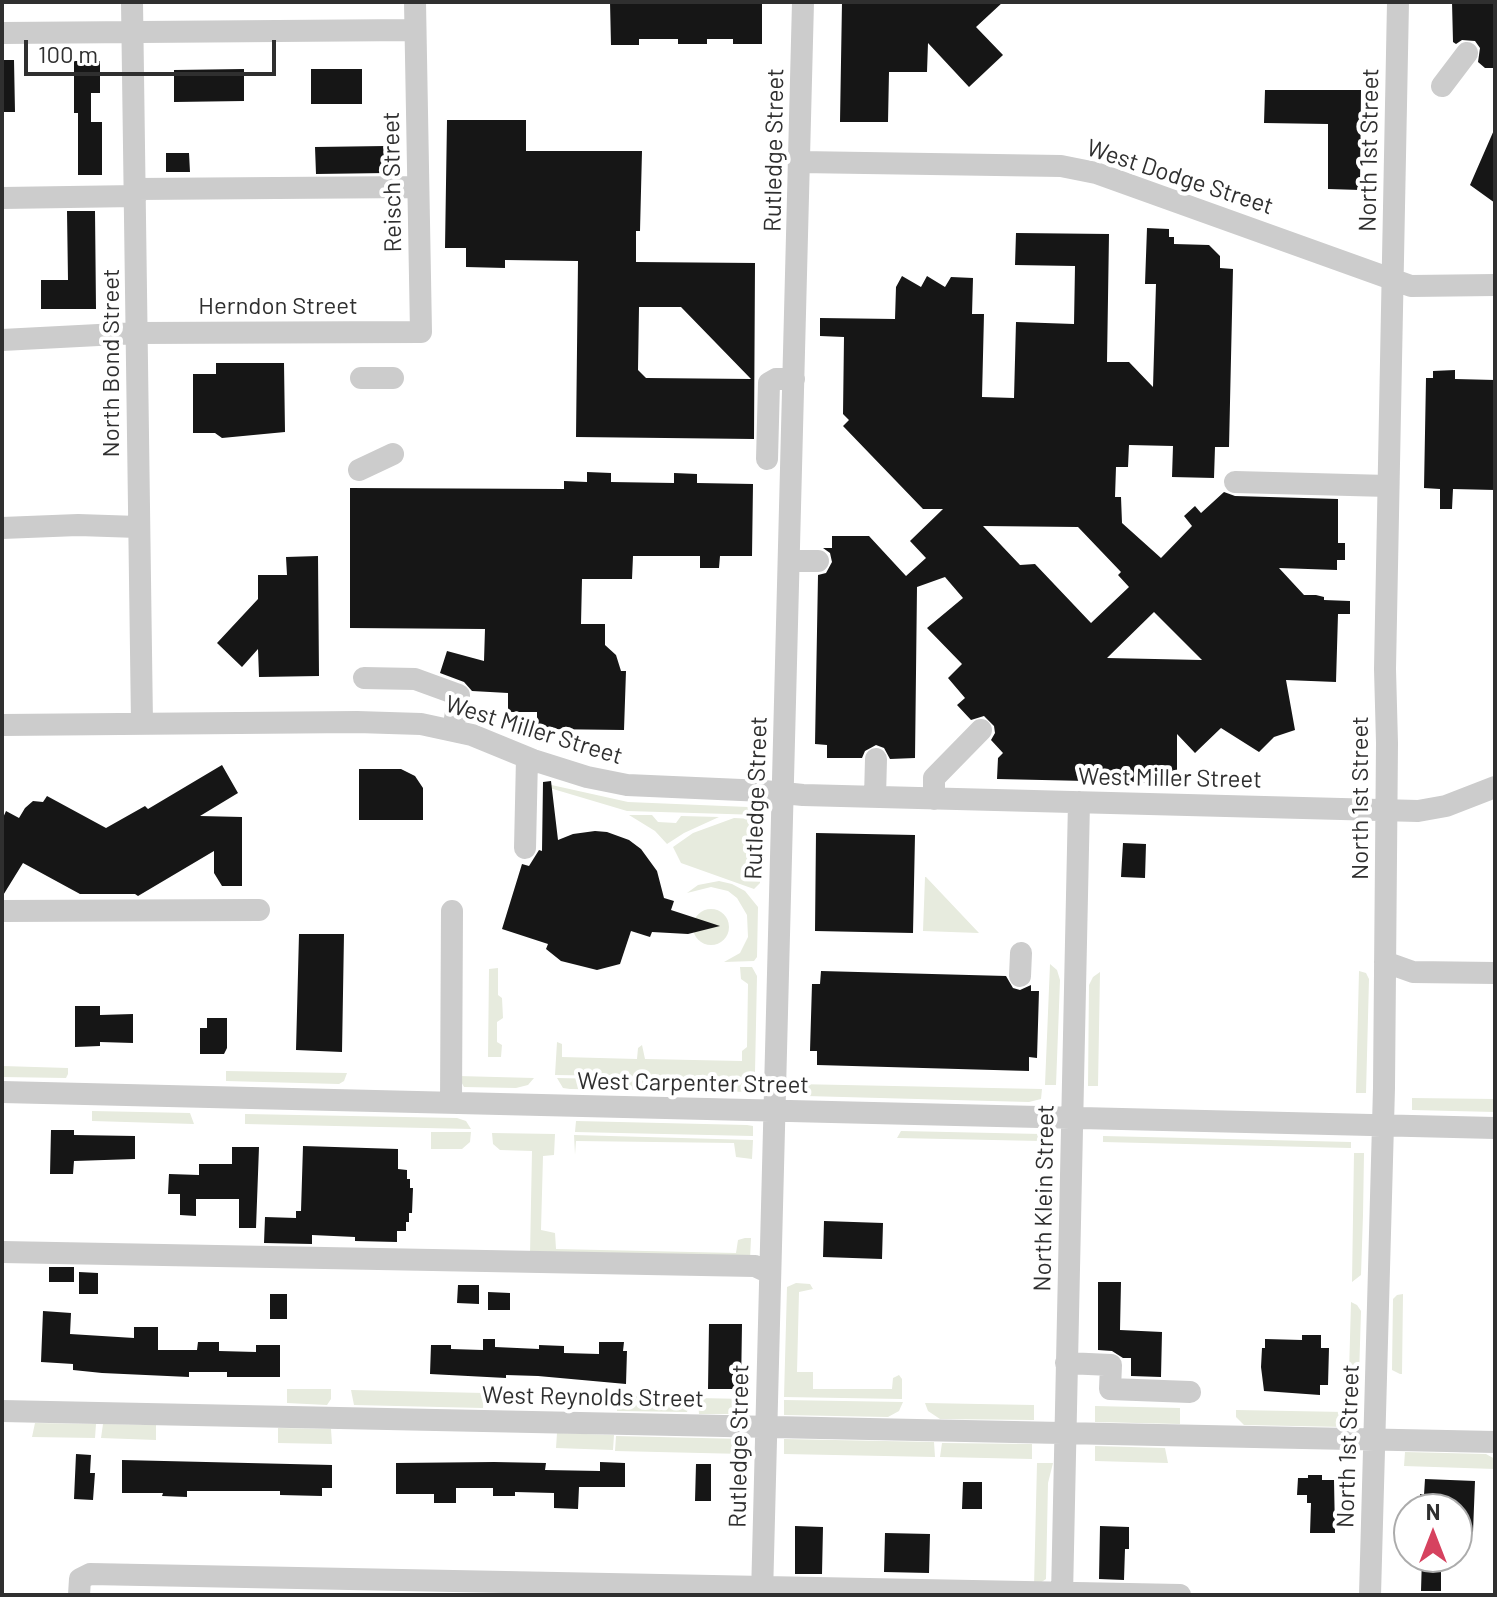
<!DOCTYPE html>
<style>
body{margin:0}
#map{position:relative;width:1497px;height:1597px;overflow:hidden;background:#fff;font-family:Barlow,sans-serif}
canvas{display:block}
.frame{position:absolute;inset:0;border:4px solid #2f2f2f;pointer-events:none}
.north{position:absolute;left:1393px;top:1493px;width:80px;height:80px;box-sizing:border-box;background:#fff;border:2px solid #acacac;border-radius:50%;rotate:0deg;font-size:22px;font-weight:700;line-height:32px;text-align:center;color:#2f2f2f}
.north::after{content:'';display:block;margin:auto;width:28px;height:36px;background:#d6425f;clip-path:polygon(50% 0,100% 100%,50% 72%,0 100%)}
.scale{position:absolute;left:24px;top:40px;width:252px;height:36px;box-sizing:border-box;border:4px solid #2f2f2f;border-top:0;padding-left:10px;font-size:24px;line-height:28px;white-space:nowrap;color:#2f2f2f;-webkit-text-stroke:6px #fff;paint-order:stroke}
</style>
<div id="map">
<canvas width="1497" height="1597"></canvas>
<div class="frame"></div>
<div class="north">N</div>
<div class="scale">100 m</div>
</div>
<script>
const context = document.querySelector('canvas').getContext('2d');
context.lineJoin = 'round';
function fillPath(path, color) { context.fillStyle = color; context.fill(path, 'evenodd'); }
const poly = rows => new Path2D(rows.map(r => 'M' + r).join(''));
function trace(path, color, width, dash) { context.strokeStyle = color; context.lineWidth = width; context.lineCap = dash ? 'butt' : 'round'; context.setLineDash(dash || []); context.stroke(path); }
function drawText(font, color, halo, rows, align = 'center') {
  context.font = font + ' Barlow,sans-serif'; context.lineWidth = 8; context.setLineDash([]); context.textBaseline = 'middle'; context.strokeStyle = halo; context.fillStyle = color; for (const [text, x, y, turn = 0] of rows) {
    context.save(); context.translate(x, y); context.rotate((+turn || 0) * Math.PI / 180); context.textAlign = isNaN(turn) ? turn : align; if (halo) context.strokeText(text, 0, 0); context.fillText(text, 0, 0); context.restore();
  }
}
fillPath(poly([
 [547,784,628,802,748,807,759,810,761,815,627,811,543,786],
 [629,815,652,815,658,822,676,823,681,816,719,817,684,833,667,844,655,831],
 [734,818,755,819,761,827,760,883,754,889,681,863,673,847,693,833],
 [925,877,926,877,979,933,923,931],
 [719,881,732,884,745,891,758,907,757,957,754,961,724,962,740,953,748,937,747,915,737,898,728,891,711,887,687,893,698,885],
 '693 927a18 18 0 1 1 36 0a18 18 0 1 1-36 0Z',
 [1050,964,1057,970,1060,980,1056,1085,1045,1085],
 [740,967,752,967,757,976,755,1072,753,1078,555,1075,557,1042,562,1044,562,1057,637,1059,638,1048,642,1045,645,1059,742,1061,742,1051,747,1047,748,984,741,979],
 [498,968,498,995,502,998,503,1018,497,1022,497,1042,502,1045,501,1057,488,1057,489,969],
 [1359,971,1366,973,1369,979,1366,1093,1356,1093],
 [1100,972,1098,1086,1088,1086,1089,985,1093,977],
 [2,1066,68,1068,68,1074,66,1078,2,1077],
 [226,1071,347,1073,344,1081,339,1084,226,1081],
 [458,1076,534,1078,528,1085,516,1088,464,1087],
 [557,1078,754,1082,754,1092,570,1089,563,1088],
 [795,1084,1042,1089,1041,1099,1029,1102,806,1096,796,1093],
 [1412,1098,1495,1099,1495,1112,1412,1110],
 [92,1111,190,1113,194,1124,92,1121],
 [245,1114,457,1118,466,1121,471,1129,245,1124],
 [576,1121,747,1125,753,1126,753,1136,575,1132],
 [901,1131,1041,1134,1041,1141,897,1138],
 [431,1132,471,1132,470,1142,462,1149,431,1149],
 [492,1133,555,1134,554,1155,543,1156,541,1230,555,1233,556,1249,736,1253,738,1240,745,1238,751,1238,750,1259,530,1255,532,1151,500,1150,493,1144],
 [574,1135,753,1140,752,1159,736,1157,734,1143,576,1141,575,1155],
 [1103,1136,1351,1142,1351,1148,1103,1142],
 [1354,1153,1364,1153,1363,1215,1361,1275,1352,1282],
 [796,1283,810,1284,813,1289,799,1292,797,1372,813,1372,813,1389,892,1389,893,1378,899,1375,902,1379,902,1399,784,1397,787,1287],
 [1403,1294,1402,1374,1400,1374,1392,1370,1393,1299,1397,1295],
 [1351,1302,1357,1305,1361,1311,1358,1409,1348,1409],
 [287,1389,331,1389,331,1399,327,1405,287,1403],
 [351,1390,484,1393,483,1408,354,1405],
 [617,1396,688,1397,688,1409,687,1412,617,1411],
 [698,1398,746,1399,745,1414,699,1414],
 [784,1400,903,1402,899,1411,888,1417,784,1415],
 [925,1403,1034,1405,1034,1420,940,1419,928,1411],
 [1095,1406,1180,1408,1180,1424,1095,1422],
 [1236,1410,1345,1412,1344,1427,1244,1425,1236,1417],
 [35,1423,96,1424,95,1438,32,1437],
 [103,1424,156,1425,156,1440,101,1438],
 [278,1428,331,1429,332,1444,278,1443],
 [557,1433,614,1435,613,1450,556,1448],
 [616,1436,744,1439,744,1454,615,1451],
 [784,1439,934,1442,935,1457,784,1454],
 [942,1443,1032,1444,1032,1459,940,1457],
 [1095,1446,1165,1448,1168,1463,1095,1461],
 [1405,1452,1486,1454,1495,1459,1495,1469,1404,1466],
 [1037,1463,1053,1463,1048,1483,1046,1579,1034,1587]
]), '#e7ebde');
fillPath(poly([
 [610,2,762,2,762,44,733,44,733,39,707,39,707,44,678,44,678,39,639,39,639,45,611,45],
 [842,2,1003,2,976,27,1003,55,969,87,928,43,927,72,889,72,888,122,840,122],
 [1452,2,1495,2,1495,68,1485,68,1478,62,1480,48,1475,41,1462,40,1456,44,1453,42],
 [2,60,14,60,15,112,2,112],
 [74,61,100,61,100,93,91,93,91,122,102,122,102,175,78,175,78,113,74,113],
 [244,69,244,101,174,102,174,70],
 [311,69,362,69,362,104,311,104],
 [1265,90,1361,90,1360,190,1328,189,1328,124,1264,123],
 [447,120,526,120,526,151,642,151,640,231,636,231,636,262,755,263,754,439,576,437,578,261,505,260,505,268,466,267,466,248,445,248],
 [639,307,681,307,751,379,646,378,638,370],
 [1494,130,1495,131,1495,203,1470,185],
 [386,146,387,173,316,174,315,147],
 [166,153,189,153,190,172,166,172],
 [67,211,95,211,96,309,41,309,41,280,68,280],
 [1147,228,1169,229,1169,237,1174,237,1174,244,1209,245,1220,256,1220,268,1233,269,1229,447,1215,447,1214,478,1172,477,1173,446,1129,445,1128,467,1116,467,1115,497,1121,497,1122,523,1161,558,1192,526,1184,516,1195,506,1201,513,1224,492,1235,496,1338,499,1338,543,1345,543,1345,560,1337,560,1337,570,1279,568,1304,595,1316,595,1324,597,1324,600,1350,601,1350,614,1338,614,1336,682,1286,680,1295,730,1274,737,1259,752,1221,728,1195,753,1177,734,1177,783,997,779,998,758,1003,753,991,740,995,733,994,726,984,716,971,720,957,705,965,698,948,678,962,664,927,628,963,598,945,577,917,587,915,758,890,759,884,748,876,745,865,751,862,758,827,758,827,745,815,744,818,575,826,573,832,562,830,553,823,548,832,548,832,536,869,536,906,576,926,558,910,541,943,509,923,509,843,426,849,420,843,414,844,337,820,336,820,318,895,319,896,287,902,276,921,287,927,276,945,287,951,277,973,278,972,314,984,314,982,397,1014,398,1016,322,1074,324,1075,266,1015,265,1016,233,1109,234,1107,362,1129,362,1153,387,1156,284,1145,284],
 [983,526,1078,527,1121,572,1118,575,1129,587,1091,623,1035,564,1020,565],
 [1154,612,1202,660,1107,658],
 [216,363,284,363,285,432,222,438,215,433,193,433,193,374,216,374],
 [1455,370,1455,379,1495,380,1495,490,1453,489,1452,509,1440,509,1440,489,1424,488,1426,378,1433,378,1433,371],
 [587,472,611,473,611,482,674,483,674,473,697,474,697,483,753,484,752,556,720,556,719,568,700,568,700,556,633,556,632,579,582,579,581,624,605,624,605,645,616,655,621,671,626,671,624,730,543,729,543,725,537,725,537,712,508,712,508,693,472,691,464,682,440,673,447,651,484,661,485,629,350,628,350,488,564,489,564,481,587,482],
 [318,556,319,676,259,677,258,649,242,667,217,643,258,599,258,575,287,575,286,557],
 [222,765,238,793,200,816,242,817,242,886,222,886,214,873,214,851,138,896,135,894,80,894,23,863,2,897,2,820,6,811,19,818,25,808,33,801,43,802,47,796,106,828,145,806,148,809],
 [359,769,401,769,415,776,423,788,423,820,359,820],
 [551,781,558,840,573,834,595,831,607,832,629,840,641,849,657,871,664,898,674,901,671,910,720,926,688,934,652,932,650,937,631,931,620,964,597,970,561,961,546,949,548,944,502,929,522,864,529,866,539,850,542,851,543,782],
 [816,833,915,835,913,933,815,931],
 [1123,843,1146,844,1145,878,1121,877],
 [299,934,344,934,342,1052,296,1050],
 [821,971,1006,976,1013,988,1020,990,1031,985,1031,991,1039,991,1037,1058,1029,1057,1029,1071,817,1065,817,1051,810,1051,812,984,820,984],
 [75,1006,100,1006,100,1015,133,1014,133,1043,100,1042,100,1046,75,1047],
 [207,1018,227,1018,227,1048,224,1054,200,1054,200,1028,207,1028],
 [51,1130,74,1130,74,1135,135,1136,135,1159,74,1161,73,1174,50,1174],
 [303,1146,398,1149,398,1169,407,1170,407,1179,410,1179,410,1188,413,1188,412,1213,409,1213,409,1222,406,1222,406,1231,397,1231,397,1242,355,1241,355,1237,312,1235,312,1244,264,1243,265,1217,296,1218,296,1211,301,1211],
 [232,1147,259,1147,256,1228,239,1228,239,1199,196,1199,196,1216,180,1215,180,1194,168,1194,169,1174,199,1175,199,1164,232,1164],
 [824,1221,883,1223,882,1259,823,1257],
 [49,1267,74,1267,74,1282,49,1282],
 [79,1272,98,1273,98,1294,79,1294],
 [1098,1282,1121,1282,1120,1330,1162,1332,1161,1377,1131,1376,1131,1358,1123,1358,1112,1351,1098,1350],
 [458,1285,479,1285,479,1304,457,1303],
 [488,1292,510,1293,510,1310,488,1310],
 [270,1294,287,1294,287,1319,270,1319],
 [43,1311,71,1313,70,1334,134,1338,134,1327,158,1327,158,1350,197,1350,198,1342,219,1342,219,1351,256,1352,256,1345,280,1345,280,1377,227,1377,227,1372,189,1372,189,1377,102,1373,73,1370,73,1364,41,1362],
 [709,1324,742,1324,741,1389,708,1389],
 [1302,1335,1321,1335,1321,1348,1329,1348,1328,1385,1320,1385,1320,1395,1264,1391,1261,1367,1262,1348,1265,1348,1265,1339,1302,1340],
 [483,1339,495,1339,495,1347,539,1349,539,1345,564,1346,564,1353,599,1354,599,1342,624,1342,623,1351,627,1351,626,1384,538,1376,506,1375,506,1378,430,1374,431,1345,451,1345,451,1349,483,1350],
 [76,1454,91,1455,90,1473,95,1473,93,1500,74,1499],
 [122,1460,332,1465,332,1488,322,1488,322,1496,280,1495,280,1491,187,1491,187,1497,162,1496,163,1493,122,1493],
 [494,1462,546,1463,545,1470,600,1471,600,1462,625,1463,625,1487,579,1487,578,1509,554,1508,554,1493,515,1492,515,1496,493,1496,493,1488,456,1488,456,1503,434,1503,434,1494,396,1494,396,1463],
 [696,1464,711,1464,711,1501,695,1501],
 [1308,1475,1322,1475,1322,1480,1334,1480,1335,1533,1310,1533,1311,1503,1307,1503,1307,1495,1297,1495,1298,1478,1308,1478],
 [1425,1479,1475,1481,1473,1532,1457,1531,1457,1509,1420,1509,1420,1494,1424,1495],
 [963,1482,982,1482,982,1509,962,1509],
 [795,1526,823,1527,822,1574,795,1574],
 [1100,1526,1129,1527,1129,1549,1125,1549,1124,1580,1099,1579],
 [885,1533,930,1534,929,1573,884,1572],
 [1422,1557,1441,1557,1441,1591,1421,1591]
]), '#161616');
trace(poly([
 [132,2,142,723],
 [2,33,415,30],
 [1442,86,1467,53],
 [800,162,1061,166,1096,173,1411,286,1495,285],
 [136,189,417,187],
 [2,198,136,196],
 [2,340,137,333,421,332,415,2],
 [361,378,393,378],
 [767,459,769,383,776,379,794,379],
 [359,470,393,454],
 [1235,482,1388,486],
 [2,528,78,525,138,527],
 [789,561,818,561],
 [364,678,415,679,459,695,453,730],
 [2,725,357,722,421,724,472,735,533,760,587,777,627,785,764,791,803,795,1418,811,1446,806,1495,787],
 [875,797,876,759],
 [934,799,934,778,981,730],
 [525,848,527,758],
 [2,911,259,910],
 [1385,962,1413,972,1495,973],
 [1020,976,1021,953],
 [2,1092,1495,1128],
 [451,1103,452,911],
 [2,1252,755,1266,770,1273],
 [1066,1363,1111,1365,1110,1389,1190,1392],
 [2,1411,1495,1442],
 [79,1595,80,1579,90,1574,1180,1595],
 [762,1595,803,2],
 [1062,1595,1079,802],
 [1370,1595,1384,1088,1387,743,1385,669,1398,2]
]), '#ccc', 22);
drawText('24px', '#2f2f2f', '#fff', [
 ["Rutledge Street",774,150,-89],
 ["North 1st Street",1369,150,-89],
 ["West Dodge Street",1180,177,18],
 ["Reisch Street",392,182,-91],
 ["Herndon Street",278,306],
 ["North Bond Street",111,363,-90],
 ["West Miller Street",534,730,17],
 ["West Miller Street",1170,778,1],
 ["Rutledge Street",756,798,-88],
 ["North 1st Street",1360,798,-90],
 ["West Carpenter Street",693,1083,1],
 ["North Klein Street",1044,1198,-89],
 ["West Reynolds Street",593,1397,1],
 ["Rutledge Street",739,1446,-89],
 ["North 1st Street",1348,1446,-88]
]);
</script>
